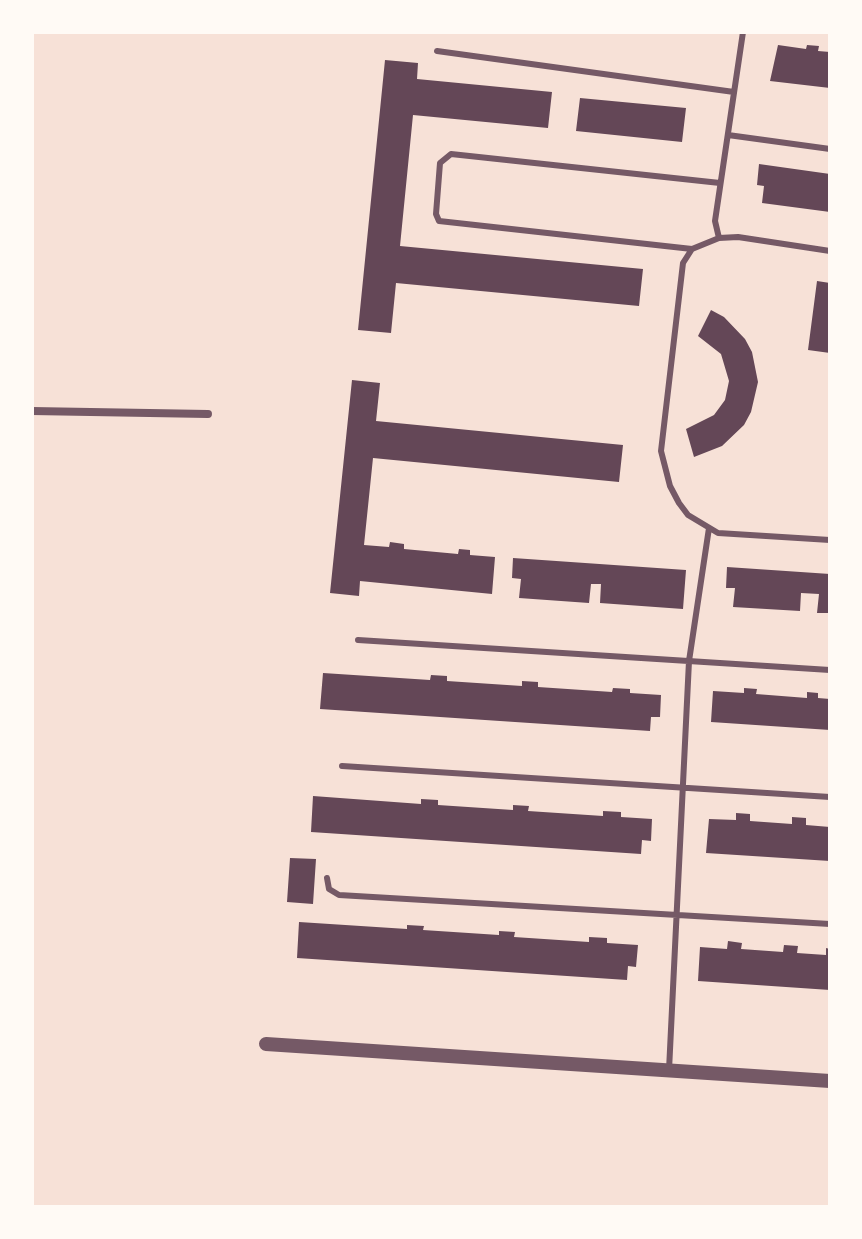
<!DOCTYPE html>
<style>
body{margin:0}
#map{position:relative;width:862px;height:1239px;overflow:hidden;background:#f7e1d7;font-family:Jost,sans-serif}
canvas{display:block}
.frame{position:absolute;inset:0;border:34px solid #fffaf5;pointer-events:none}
</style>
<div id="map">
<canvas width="862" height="1239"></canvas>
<div class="frame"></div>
</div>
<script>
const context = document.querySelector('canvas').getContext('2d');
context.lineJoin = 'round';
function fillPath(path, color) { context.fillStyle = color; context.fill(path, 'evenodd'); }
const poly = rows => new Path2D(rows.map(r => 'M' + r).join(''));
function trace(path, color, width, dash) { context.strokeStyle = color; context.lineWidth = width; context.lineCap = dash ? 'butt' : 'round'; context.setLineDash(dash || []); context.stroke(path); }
fillPath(poly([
 [778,45,806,49,807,45,819,46,818,51,830,52,830,88,770,81],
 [385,60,418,63,417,79,552,92,548,128,413,115,400,246,643,269,639,306,396,283,391,333,358,330],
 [580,98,686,108,682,142,576,131],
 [759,164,830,174,830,212,762,203,764,186,757,185],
 [817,281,830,283,830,353,808,350],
 [711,310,724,317,745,339,752,352,758,382,751,412,744,425,722,446,694,457,686,429,714,415,725,400,729,381,721,354,698,336],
 [352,380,380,383,376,421,623,445,619,482,373,458,364,545,389,547,390,542,404,544,404,549,458,554,459,549,470,550,470,555,495,557,492,594,360,581,359,596,330,593],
 [513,558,686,570,683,609,600,603,601,584,591,584,589,603,519,598,521,579,512,578],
 [727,567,830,574,830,613,817,613,819,594,801,593,800,611,733,607,735,588,726,588],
 [323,673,430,680,431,675,447,676,447,681,522,686,522,681,538,682,538,687,612,692,613,688,630,689,630,693,661,695,660,717,651,717,650,731,320,709],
 [744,688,757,689,756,694,807,698,807,692,818,693,818,698,830,699,830,730,711,722,713,691,744,693],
 [313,796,421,804,421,799,438,800,438,805,513,810,513,805,529,806,528,811,603,816,603,811,621,812,621,817,652,819,651,841,642,840,641,854,311,832],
 [736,813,750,814,750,821,792,824,792,817,806,818,806,825,830,827,830,861,706,853,709,819,736,820],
 [290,858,316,859,313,904,287,902],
 [299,922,407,929,407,925,424,926,423,930,499,935,499,931,515,932,514,937,589,942,589,937,607,938,607,943,638,945,636,967,628,966,627,980,297,958],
 [728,941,742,943,741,949,783,952,784,945,798,946,797,953,826,955,826,948,830,949,830,990,698,981,700,947,727,949]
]), '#644757');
trace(poly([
 [437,51,734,92],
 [728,135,830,149],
 [719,238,715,221,743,32],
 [692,249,439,221,436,214,440,163,451,154,720,183],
 [830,251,738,237,719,238,692,249,683,263,661,451,670,486,679,503,688,515,718,533,830,540],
 [358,640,830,670],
 [342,766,830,797],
 [327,878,329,889,339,895,830,924],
 [669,1070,689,661,709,528]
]), '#755966', 6);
trace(poly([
 [32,411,208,414]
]), '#755966', 8);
trace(poly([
 [266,1044,830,1081]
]), '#755966', 14);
</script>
